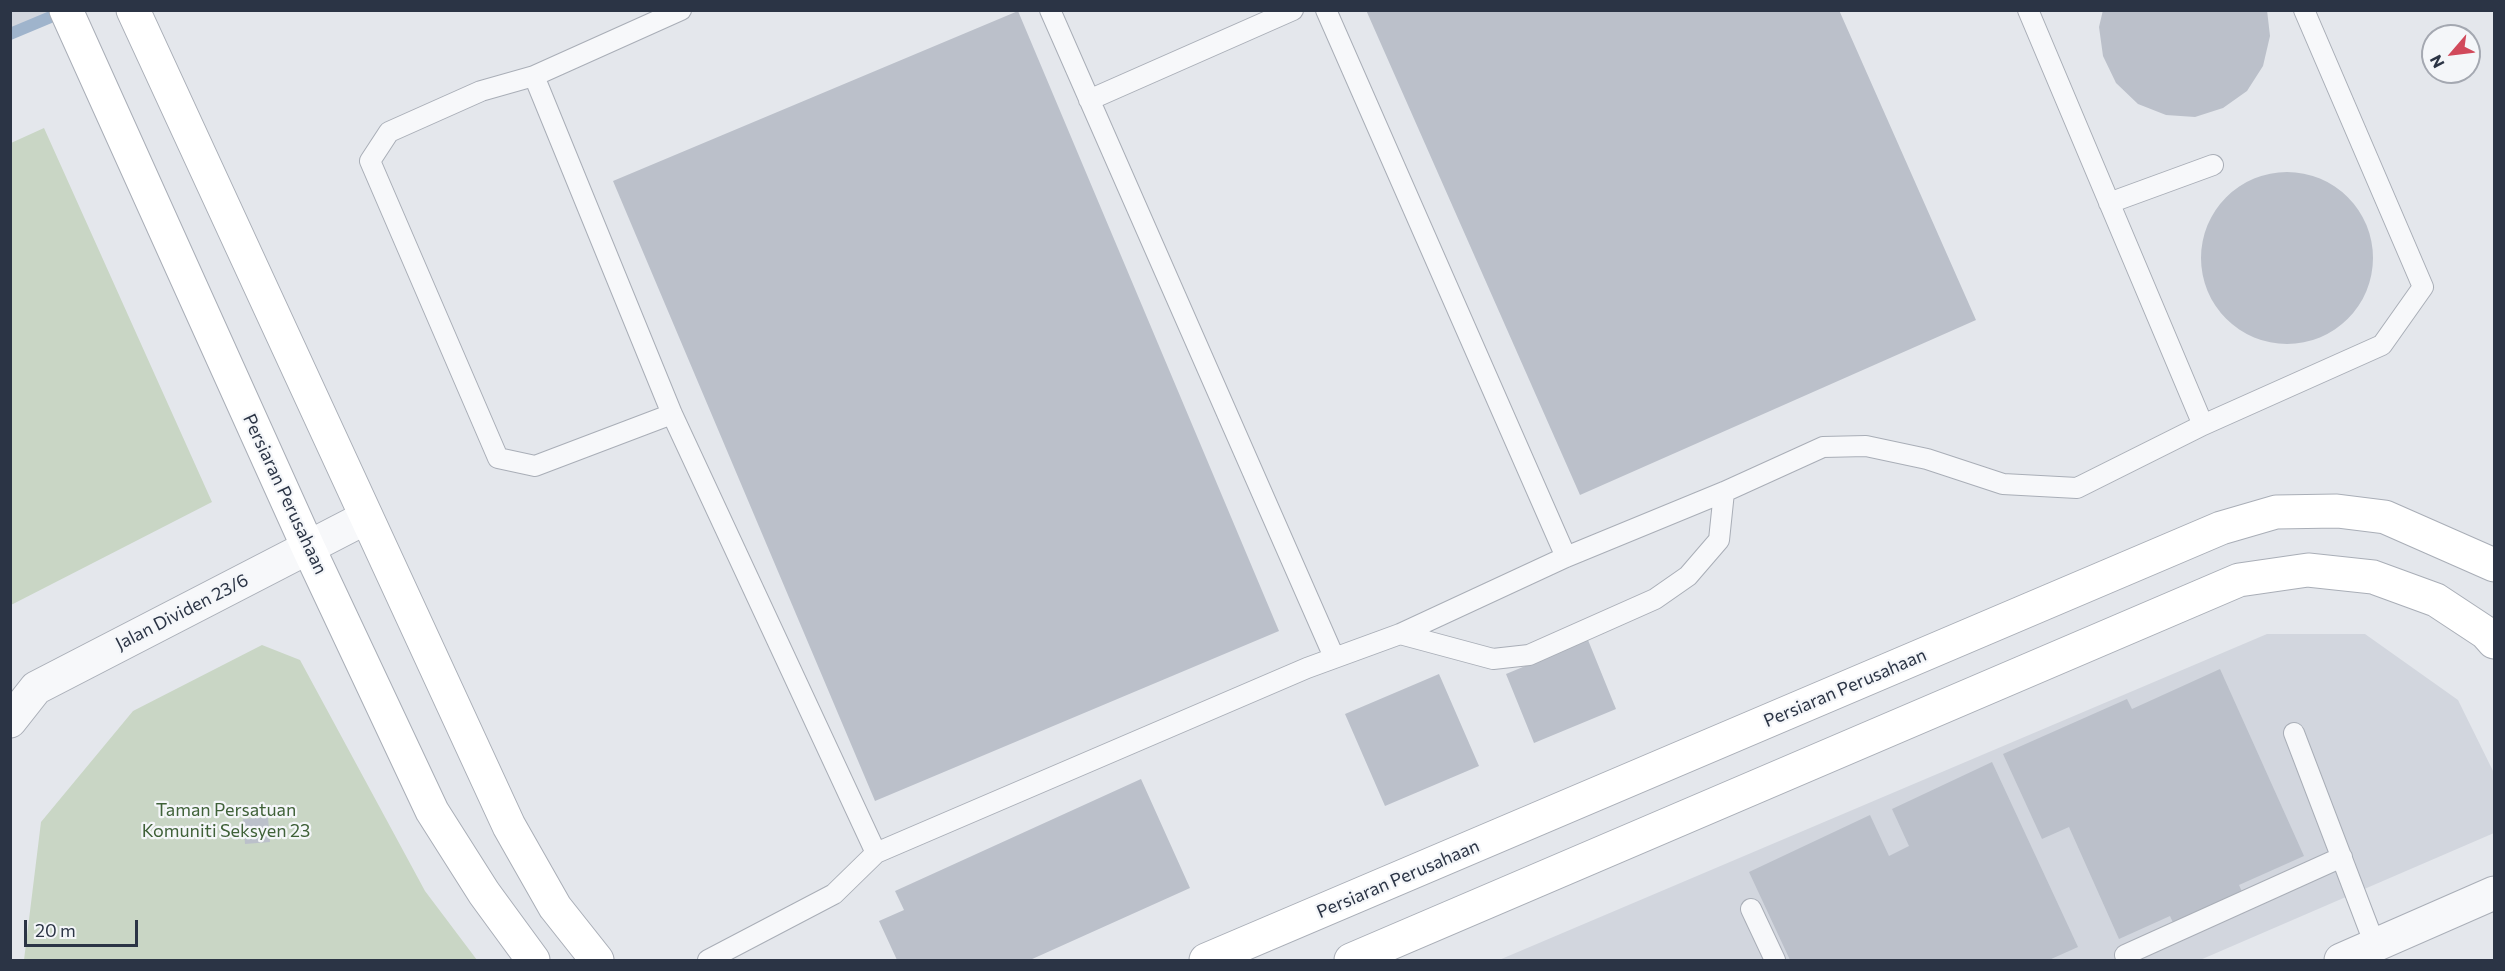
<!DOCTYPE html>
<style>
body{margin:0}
#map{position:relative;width:2505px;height:971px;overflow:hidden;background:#e4e7ec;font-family:Commissioner,sans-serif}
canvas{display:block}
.frame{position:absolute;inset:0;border:12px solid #2b3445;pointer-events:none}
.north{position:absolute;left:2421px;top:24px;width:60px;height:60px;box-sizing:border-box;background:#f4f6f9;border:2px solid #a4a8b1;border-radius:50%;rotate:242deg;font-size:16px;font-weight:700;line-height:24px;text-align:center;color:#2b3445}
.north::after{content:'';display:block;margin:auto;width:21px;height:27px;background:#d1495b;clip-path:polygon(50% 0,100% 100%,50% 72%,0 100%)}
.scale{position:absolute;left:24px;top:920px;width:114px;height:27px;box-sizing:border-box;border:3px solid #2b3445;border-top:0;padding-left:8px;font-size:18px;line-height:21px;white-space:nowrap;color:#2b3445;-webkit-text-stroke:4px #f4f6f9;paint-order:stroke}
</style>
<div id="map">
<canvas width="2505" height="971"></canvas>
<div class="frame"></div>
<div class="north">N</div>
<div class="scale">20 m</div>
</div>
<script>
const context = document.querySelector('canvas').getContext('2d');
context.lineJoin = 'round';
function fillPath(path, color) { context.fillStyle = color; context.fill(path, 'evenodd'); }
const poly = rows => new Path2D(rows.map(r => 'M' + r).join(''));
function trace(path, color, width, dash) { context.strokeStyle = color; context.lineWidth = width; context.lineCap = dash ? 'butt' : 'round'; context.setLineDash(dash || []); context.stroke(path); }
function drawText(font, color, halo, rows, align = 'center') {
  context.font = font + ' Commissioner,sans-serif'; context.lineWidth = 4.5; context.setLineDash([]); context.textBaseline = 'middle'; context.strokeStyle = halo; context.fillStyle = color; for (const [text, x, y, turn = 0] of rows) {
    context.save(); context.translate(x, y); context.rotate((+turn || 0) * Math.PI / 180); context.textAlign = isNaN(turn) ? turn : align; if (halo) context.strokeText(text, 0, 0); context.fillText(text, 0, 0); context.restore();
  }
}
fillPath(poly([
 [11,11,66,11,11,34],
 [2267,634,2365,634,2458,700,2494,773,2494,833,2200,960,1499,960]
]), '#d2d6de');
fillPath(poly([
 [44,128,212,502,11,605,11,143],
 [262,645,300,660,425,891,477,960,24,960,41,822,133,711]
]), '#c9d6c5');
trace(poly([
 [10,34,65,11]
]), '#9fb4cc', 12);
fillPath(poly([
 [1366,10,1839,10,1976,320,1580,495],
 [2103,10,2267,10,2270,36,2263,66,2247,91,2223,108,2195,117,2166,115,2138,104,2116,83,2103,56,2099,27],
 [1018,11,1279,631,875,801,613,181],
 '2201 258a86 86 0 1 1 172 0a86 86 0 1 1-172 0Z',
 [1588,640,1616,709,1534,743,1506,674],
 [2220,669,2304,856,2239,885,2244,896,2175,927,2170,916,2119,939,2069,827,2042,839,2003,754,2127,699,2132,709],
 [1439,674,1479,766,1385,806,1345,714],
 [1992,762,2078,947,2049,960,1790,960,1749,872,1870,815,1889,856,1909,846,1892,809],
 [1141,779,1190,888,1030,960,897,960,879,921,904,910,895,891],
 [268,817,270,842,245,844,243,819]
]), '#bbc0ca');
const service = poly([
 [681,10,534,76,672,414,876,853],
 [1050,10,1334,657],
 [1326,10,1566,557],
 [534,76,481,91,389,132,370,161,498,458,535,466,672,414],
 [1089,100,1293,10],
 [2109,203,2213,165],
 [2203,425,2382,345,2423,287,2304,10],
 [1400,634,1493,659,1529,655,1655,599,1688,576,1719,540,1724,492],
 [2294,733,2375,945],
 [1751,909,1775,960],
 [708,960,834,894,876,853,1307,668,1400,634,1566,557,1724,492,1823,447,1866,446,1927,459,2003,484,2077,488,2203,425,2028,10],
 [2127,960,2125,955,2342,857]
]);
const minor = poly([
 [2341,960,2494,893]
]);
const tertiary = poly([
 [10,721,36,688,365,518]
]);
const secondary = poly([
 [66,10,308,547,432,811,484,893,533,960],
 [133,10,509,826,555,907,597,960],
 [1206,960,2221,528,2276,512,2337,511,2385,517,2494,565],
 [1351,960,2239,580,2308,570,2373,577,2436,600,2486,633,2494,642]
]);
trace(service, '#a9aeb7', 22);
trace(minor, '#a9aeb7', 35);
trace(tertiary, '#a9aeb7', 35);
trace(secondary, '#a9aeb7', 35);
trace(service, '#f7f8fa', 20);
trace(minor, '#f7f8fa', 33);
trace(tertiary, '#f7f8fa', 33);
trace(secondary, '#fff', 33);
drawText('18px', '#2b3445', '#f4f6f9', [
 ["Persiaran Perusahaan",285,494,65],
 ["Jalan Dividen 23/6",182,612,-27],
 ["Persiaran Perusahaan",1845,688,-23],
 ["Persiaran Perusahaan",1398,879,-23]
]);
drawText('18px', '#3f6138', '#f4f6f9', [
 ["Taman Persatuan",226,810],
 ["Komuniti Seksyen 23",226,831]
]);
</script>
